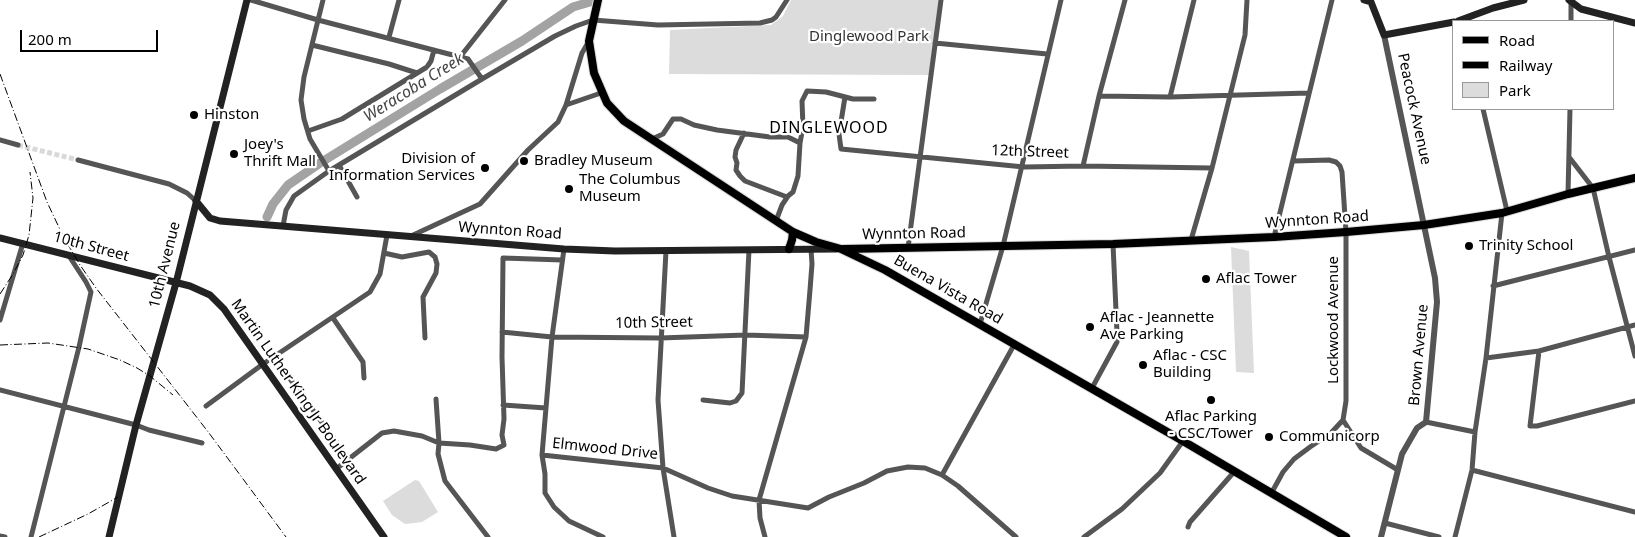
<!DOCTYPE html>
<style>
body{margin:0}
#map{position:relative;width:1635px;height:537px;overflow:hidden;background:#fff;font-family:"Noto Sans",sans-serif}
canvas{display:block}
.legend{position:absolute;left:1452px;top:20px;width:162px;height:90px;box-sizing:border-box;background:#fff;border:1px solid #999;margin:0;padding:6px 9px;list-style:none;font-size:15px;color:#000}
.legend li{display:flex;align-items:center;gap:10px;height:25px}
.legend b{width:25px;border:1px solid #999}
.scale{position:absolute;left:20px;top:30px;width:138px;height:22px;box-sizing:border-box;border:2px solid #000;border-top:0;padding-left:6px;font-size:15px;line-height:18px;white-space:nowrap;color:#000;-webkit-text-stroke:4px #fff;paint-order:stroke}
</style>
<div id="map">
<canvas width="1635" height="537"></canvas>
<ul class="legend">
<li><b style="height:6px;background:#000"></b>Road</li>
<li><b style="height:6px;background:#000"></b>Railway</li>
<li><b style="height:14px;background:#dcdcdc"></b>Park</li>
</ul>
<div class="scale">200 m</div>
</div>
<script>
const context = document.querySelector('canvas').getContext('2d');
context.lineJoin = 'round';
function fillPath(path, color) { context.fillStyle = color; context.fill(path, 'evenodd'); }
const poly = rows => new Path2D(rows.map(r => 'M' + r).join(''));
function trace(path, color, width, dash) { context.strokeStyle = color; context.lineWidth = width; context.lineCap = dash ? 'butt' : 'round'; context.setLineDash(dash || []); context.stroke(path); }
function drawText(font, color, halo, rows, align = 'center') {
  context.font = font + ' "Noto Sans",sans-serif'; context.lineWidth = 4.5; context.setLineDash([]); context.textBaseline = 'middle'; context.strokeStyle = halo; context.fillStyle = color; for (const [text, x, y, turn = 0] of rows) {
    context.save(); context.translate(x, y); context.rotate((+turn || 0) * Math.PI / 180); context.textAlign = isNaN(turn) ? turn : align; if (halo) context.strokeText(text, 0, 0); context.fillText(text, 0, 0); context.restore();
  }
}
fillPath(poly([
 [791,0,939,0,929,75,669,74,670,30,771,25,783,16],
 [1231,247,1249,251,1254,373,1236,372],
 [415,480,419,481,438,512,422,522,405,524,392,515,383,501]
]), '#dcdcdc');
trace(poly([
 [267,217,273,204,288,185,320,163,440,89,522,41,573,7,590,2]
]), '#a3a3a3', 9);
trace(poly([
 [18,145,78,160]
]), '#d9d9d9', 5, [5, 2.5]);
const primary = poly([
 [598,0,589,41,594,73,607,103,624,121,793,232,816,242,841,249,885,270,1183,441,1346,537],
 [789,249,792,240,793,232],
 [843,249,1113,244,1274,237,1346,232,1424,225,1502,213,1568,194,1635,178]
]);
trace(primary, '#dbdbdb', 10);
trace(poly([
 [251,0,318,20,468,59,482,79],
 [323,0,304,77,301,100,304,119,310,139,329,171],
 [1571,21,1571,0],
 [389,37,399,0],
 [935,43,1047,54],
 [312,45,389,64,417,73],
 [460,57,505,0],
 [1099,96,1170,97,1309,93],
 [845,97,839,134,841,149,1024,167,1083,166,1212,168],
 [1170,97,1194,0],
 [566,105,601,93],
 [1483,109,1507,211],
 [308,131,342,119,427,67,431,61,434,50],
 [744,133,736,150,735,157,737,163,736,170,740,176,745,181,787,197],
 [652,139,663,134,673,119,681,119,694,125,717,130,770,137,788,137,800,143],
 [0,140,18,145],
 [1569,157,1593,188,1609,257,1635,356],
 [78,160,169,184,187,193,196,201],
 [339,165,357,197],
 [1083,166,1099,96,1125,0],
 [1568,194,1570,109],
 [776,221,782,205,788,196,793,192,798,176,800,143,803,127,802,101,807,91,826,92,853,99,874,99],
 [283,226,286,210,294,196,329,171,482,79,555,36,576,26,593,20,658,25,760,23,772,20,776,17,787,0],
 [411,236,480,204,528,150,558,122,566,105,582,53,589,41],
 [1274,237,1332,0],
 [1191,240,1212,168,1245,35,1247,0],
 [908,248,941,0],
 [564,249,552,337,542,455,545,474,545,493,554,507,569,521,603,537],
 [666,251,658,400,663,468,674,537],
 [384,253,402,257,429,252,435,257,437,264,436,273,423,297,425,338],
 [1493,286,1635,250],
 [333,318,363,362,364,378],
 [0,320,23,243],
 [980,324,1003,246,1061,0],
 [502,332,552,337,660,338,746,335,806,337],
 [1539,351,1530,426,1537,426,1635,401],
 [274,357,348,458],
 [1486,358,1539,351,1635,325],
 [1092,388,1117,342,1117,333,1113,244],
 [0,390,136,425,149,430,202,443],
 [436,399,439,443,438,454,445,481,488,537],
 [703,400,730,403,736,401,742,393,749,250],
 [503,405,546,408],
 [206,406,263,364,370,292,380,274,387,235],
 [1343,420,1361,448,1398,470],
 [1426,422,1475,432],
 [542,455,663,468,708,488,732,496,808,508,829,497,864,483,887,471,908,467,925,468,942,475,958,486,1016,537],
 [336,469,382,433,394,431,422,436,439,443,470,445,496,449,504,445,502,435,504,419,502,357,503,258,562,260],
 [1472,470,1635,512],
 [942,475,1014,345],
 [1272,492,1283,472,1294,459,1310,447,1331,433,1343,420,1346,401,1346,232,1342,172,1340,166,1336,162,1329,160,1293,161],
 [1385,523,1439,537],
 [1188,527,1190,522,1234,472],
 [0,536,5,537],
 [31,537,79,347,91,292,86,282,69,256],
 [765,537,760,518,759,500,806,337,810,290,812,264,811,249],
 [1084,537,1122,509,1160,473,1183,441],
 [1455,537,1472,470,1475,432,1486,358,1502,213]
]), '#555', 5);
trace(poly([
 [1381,537,1402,454,1417,428,1426,422,1437,302,1435,278,1384,35]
]), '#555', 6);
trace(poly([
 [1364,0,1371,2,1384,35,1454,22],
 [1569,0,1581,9,1635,23],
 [1458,21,1493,8,1524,0],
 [196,201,210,218,220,221,564,249,615,251,836,249],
 [0,238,190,286,210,295,224,309,384,537],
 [109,537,136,425,176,283,247,0]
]), '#222', 7);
trace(primary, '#000', 8);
trace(poly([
 [0,74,47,202,64,238,80,265,96,288,209,433,286,537],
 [0,294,13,274,23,255,29,235,33,198,30,172],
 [0,345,48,343,88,349,120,360,137,368,150,376,173,395],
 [39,537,88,514,118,497]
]), '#000', 1, [8, 2.5, 1, 2.5]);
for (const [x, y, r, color] of [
 [194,115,5,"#000"],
 [234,154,5,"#000"],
 [524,161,5,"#000"],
 [485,168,5,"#000"],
 [569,189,5,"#000"],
 [1469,246,5,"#000"],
 [1206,279,5,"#000"],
 [1090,327,5,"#000"],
 [1143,365,5,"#000"],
 [1211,400,5,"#000"],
 [1269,437,5,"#000"]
]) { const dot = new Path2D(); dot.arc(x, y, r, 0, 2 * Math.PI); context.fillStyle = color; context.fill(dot); trace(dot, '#fff', 2); }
drawText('15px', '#333', '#fff', [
 ["Dinglewood Park",869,37]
]);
drawText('15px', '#000', '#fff', [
 ["Peacock Avenue",1414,109,78],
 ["12th Street",1030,152,2],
 ["Wynnton Road",1317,220,-4],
 ["Wynnton Road",510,231,4],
 ["Wynnton Road",914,234,-1],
 ["10th Street",91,247,15],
 ["10th Avenue",165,265,-76],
 ["Buena Vista Road",948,290,30],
 ["Lockwood Avenue",1334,320,-90],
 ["10th Street",654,323,-1],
 ["Brown Avenue",1419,355,-85],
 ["Martin Luther King Jr Boulevard",298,392,55],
 ["Elmwood Drive",605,449,6]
]);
drawText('15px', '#000', '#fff', [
 ["Hinston",204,115],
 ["Joey's",244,145],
 ["Thrift Mall",244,162],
 ["Division of",475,159,"right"],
 ["Information Services",475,176,"right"],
 ["Bradley Museum",534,161],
 ["The Columbus",579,180],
 ["Museum",579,197],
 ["Trinity School",1479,246],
 ["Aflac Tower",1216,279],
 ["Aflac - Jeannette",1100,318],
 ["Ave Parking",1100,335],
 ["Aflac - CSC",1153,356],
 ["Building",1153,373],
 ["Aflac Parking",1211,417,"center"],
 ["- CSC/Tower",1211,434,"center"],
 ["Communicorp",1279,437]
], 'left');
drawText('italic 16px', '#444', '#fff', [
 ["Weracoba Creek",414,88,-32]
]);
context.letterSpacing = '1px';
drawText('16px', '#000', '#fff', [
 ["DINGLEWOOD",829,128]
]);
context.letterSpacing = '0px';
</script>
